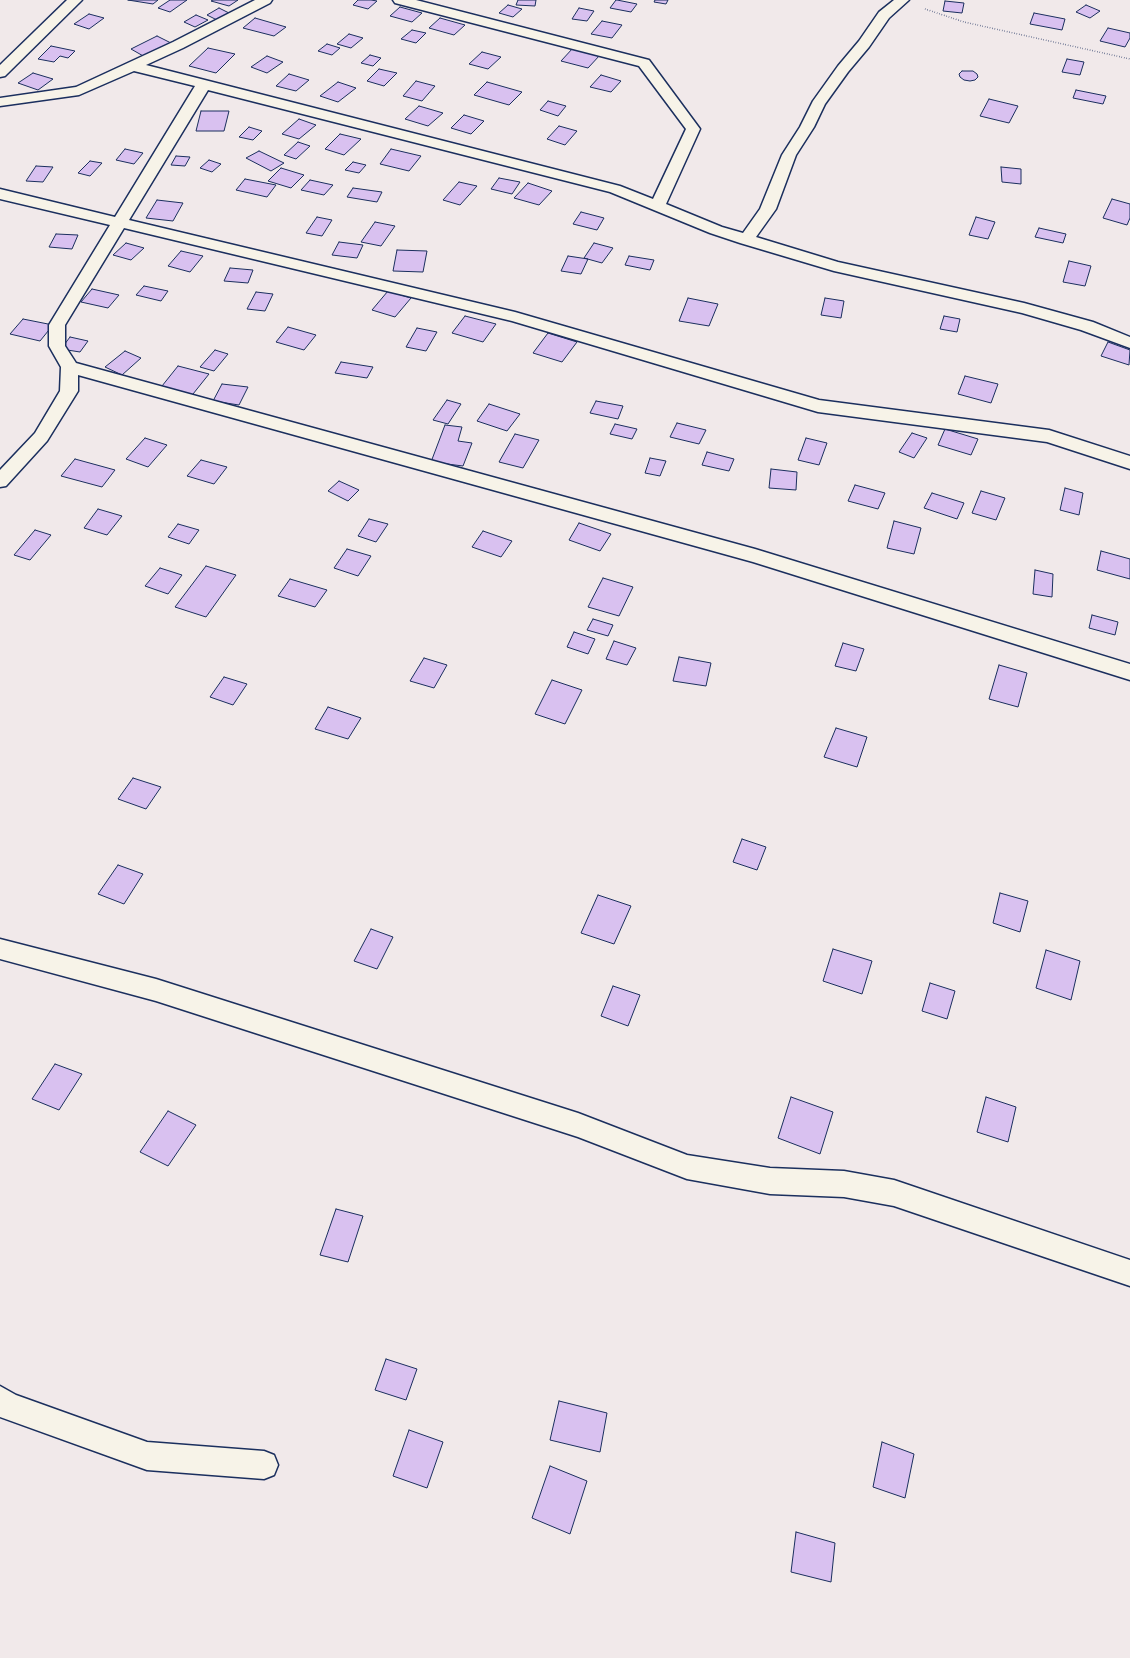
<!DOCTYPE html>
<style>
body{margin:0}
canvas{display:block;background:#f1e9ea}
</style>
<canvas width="1130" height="1658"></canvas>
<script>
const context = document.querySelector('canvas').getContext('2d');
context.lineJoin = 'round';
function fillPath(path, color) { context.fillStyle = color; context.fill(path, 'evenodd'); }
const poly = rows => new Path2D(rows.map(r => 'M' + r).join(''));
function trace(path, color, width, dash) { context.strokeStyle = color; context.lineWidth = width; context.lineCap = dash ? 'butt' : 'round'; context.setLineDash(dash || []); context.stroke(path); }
const building = poly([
 [128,0,158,0,153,4,128,0],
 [170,0,187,0,170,12,158,8,170,0],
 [213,0,238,0,229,6,211,1,213,0],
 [358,0,371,0,377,1,368,9,353,5,358,0],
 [518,0,536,0,535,6,516,5,518,0],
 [616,0,617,0,637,4,631,12,610,8,616,0],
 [655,0,668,0,666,4,654,2,655,0],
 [945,1,964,3,962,13,943,11,945,1],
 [508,5,522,9,513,17,499,13,508,5],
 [1086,5,1100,11,1090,18,1076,12,1086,5],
 [400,7,422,13,412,22,390,16,400,7],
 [219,8,229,13,217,20,207,15,219,8],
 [579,8,594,11,587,21,572,19,579,8],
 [1034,13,1065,19,1062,30,1030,24,1034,13],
 [89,14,104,18,89,29,74,24,89,14],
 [196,15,208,20,195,27,184,22,196,15],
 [255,18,286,27,274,36,243,28,255,18],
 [440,18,465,25,454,35,429,28,440,18],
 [602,21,622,25,612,38,591,34,602,21],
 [1108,28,1130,33,1130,38,1125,47,1100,41,1108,28],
 [412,30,426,33,416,43,401,39,412,30],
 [349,34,363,38,351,48,337,44,349,34],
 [157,36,171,43,145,57,131,49,157,36],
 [327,44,340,48,332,55,318,51,327,44],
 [51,46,75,51,68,58,60,56,54,62,38,59,51,46],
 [208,48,235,54,216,73,189,66,208,48],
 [573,48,600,55,588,68,561,61,573,48],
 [482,52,501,57,488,69,469,64,482,52],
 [370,55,381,58,373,66,361,63,370,55],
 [267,56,283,62,267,73,251,67,267,56],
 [1067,59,1084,62,1080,75,1062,72,1067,59],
 [379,69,397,73,384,86,367,81,379,69],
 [962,71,973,71,977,74,978,77,975,80,970,81,964,80,960,77,959,74,962,71],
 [33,73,53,79,38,90,18,83,33,73],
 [289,74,309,80,296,91,276,86,289,74],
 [601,75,621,81,611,92,590,87,601,75],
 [416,81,435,86,422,101,403,96,416,81],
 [338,82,356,88,338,102,320,96,338,82],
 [487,82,522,92,509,105,474,95,487,82],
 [1076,90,1106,96,1103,104,1073,98,1076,90],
 [989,99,1018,106,1009,123,980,116,989,99],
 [548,101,566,106,558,116,540,110,548,101],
 [419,106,443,113,428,126,405,119,419,106],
 [201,111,229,111,224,131,196,131,201,111],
 [464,115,484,121,471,134,451,128,464,115],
 [299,119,316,125,299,139,282,134,299,119],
 [559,126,577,131,565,145,547,139,559,126],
 [249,127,262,131,253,140,239,137,249,127],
 [340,134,361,139,344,155,325,149,340,134],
 [298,142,310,146,296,159,284,155,298,142],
 [125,149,143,153,134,164,116,160,125,149],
 [391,149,421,156,409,171,380,164,391,149],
 [259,151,284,163,271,171,246,158,259,151],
 [176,156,190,157,185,166,171,165,176,156],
 [209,160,221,164,212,172,200,168,209,160],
 [90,161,102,163,90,176,78,173,90,161],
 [353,162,366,165,359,173,345,170,353,162],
 [36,166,53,167,43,182,26,181,36,166],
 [1001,167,1021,169,1021,184,1002,182,1001,167],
 [281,168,304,175,291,188,268,181,281,168],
 [499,178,520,182,512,194,491,189,499,178],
 [245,179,276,185,267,197,236,190,245,179],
 [310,180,333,185,324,195,301,190,310,180],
 [459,182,477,186,460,205,443,200,459,182],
 [528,183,552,191,539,205,514,198,528,183],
 [353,188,382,192,377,202,347,197,353,188],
 [1112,199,1130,204,1130,218,1127,225,1103,218,1112,199],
 [157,200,183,203,173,221,146,218,157,200],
 [581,212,604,218,597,230,573,224,581,212],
 [317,217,332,220,322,236,306,233,317,217],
 [976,217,995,222,988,239,969,235,976,217],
 [375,222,395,226,381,246,361,242,375,222],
 [1039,228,1066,234,1063,243,1035,237,1039,228],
 [56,234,78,235,72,249,49,247,56,234],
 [339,242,363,245,357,258,332,255,339,242],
 [126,243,144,248,131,260,113,255,126,243],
 [594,243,613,248,602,263,584,258,594,243],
 [397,250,427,251,423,272,393,271,397,250],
 [181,251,203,256,190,272,168,266,181,251],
 [568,256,588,259,581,274,561,271,568,256],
 [629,256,654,260,650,270,625,265,629,256],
 [1069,261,1091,266,1085,286,1063,282,1069,261],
 [230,268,253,270,248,283,224,281,230,268],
 [144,286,168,291,161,301,136,295,144,286],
 [92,289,119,295,108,308,81,302,92,289],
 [388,291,411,298,395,317,372,310,388,291],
 [256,292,273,294,265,311,247,309,256,292],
 [688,298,718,304,709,326,679,321,688,298],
 [825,298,844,301,841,318,821,315,825,298],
 [465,316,496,324,483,342,452,333,465,316],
 [944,316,960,319,957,332,940,329,944,316],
 [23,319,53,325,40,341,10,334,23,319],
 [288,327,316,335,304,350,276,342,288,327],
 [417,328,437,332,426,351,406,347,417,328],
 [548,333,577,342,562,362,533,353,548,333],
 [70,337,88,341,80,352,61,349,70,337],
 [1108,342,1130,350,1129,365,1101,356,1108,342],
 [215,350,228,354,214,371,200,367,215,350],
 [125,351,141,358,122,375,105,367,125,351],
 [341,362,373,367,367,378,335,373,341,362],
 [178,366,209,374,189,399,158,391,178,366],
 [965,376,998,384,991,403,958,394,965,376],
 [222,384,248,387,239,405,213,401,222,384],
 [447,400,461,404,448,424,433,420,447,400],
 [596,401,623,406,618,419,590,413,596,401],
 [489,404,520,414,507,431,477,421,489,404],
 [677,423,706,430,699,444,670,437,677,423],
 [615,424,637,429,632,439,610,434,615,424],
 [445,425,462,427,458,441,472,443,463,466,431,462,445,425],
 [945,429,978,439,971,455,938,445,945,429],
 [912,433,927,438,914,458,899,452,912,433],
 [515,434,539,440,523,468,499,462,515,434],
 [145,438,167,445,148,467,126,459,145,438],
 [806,438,827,443,819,465,798,460,806,438],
 [707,452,734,459,729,471,702,465,707,452],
 [650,458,666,461,660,476,645,473,650,458],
 [75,459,115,470,102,487,61,476,75,459],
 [201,460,227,467,214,484,187,476,201,460],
 [771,469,797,472,796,490,769,488,771,469],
 [339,481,359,490,348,501,328,491,339,481],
 [855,485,885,493,878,509,848,501,855,485],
 [1065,488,1083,493,1079,515,1060,510,1065,488],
 [981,491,1005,498,996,520,972,513,981,491],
 [932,493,964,503,957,519,924,508,932,493],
 [98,509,122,516,107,535,84,528,98,509],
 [369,519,388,524,376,542,358,536,369,519],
 [894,521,921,528,914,554,887,548,894,521],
 [579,523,611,534,600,551,569,540,579,523],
 [178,524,199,530,189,544,168,537,178,524],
 [35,530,51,535,30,560,14,555,35,530],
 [483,531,512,541,501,557,472,547,483,531],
 [347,549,371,556,358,576,334,568,347,549],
 [1101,551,1130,559,1130,579,1097,570,1101,551],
 [206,566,236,575,206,617,175,607,206,566],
 [160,568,182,575,168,594,145,586,160,568],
 [1035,570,1053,574,1052,597,1033,594,1035,570],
 [603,578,633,587,619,616,588,607,603,578],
 [290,579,327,590,315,607,278,596,290,579],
 [1092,615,1118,622,1115,635,1089,628,1092,615],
 [593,619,613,625,608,636,587,630,593,619],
 [574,632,595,639,588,654,567,647,574,632],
 [614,641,636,648,627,665,606,659,614,641],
 [843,643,864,649,856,671,835,666,843,643],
 [679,657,711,663,706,686,673,681,679,657],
 [424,658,447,665,434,688,410,681,424,658],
 [999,665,1027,673,1018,707,989,699,999,665],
 [224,677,247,684,233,705,210,697,224,677],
 [552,680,582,690,565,724,535,714,552,680],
 [328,707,361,718,348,739,315,729,328,707],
 [836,728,867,737,857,767,824,757,836,728],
 [133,778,161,787,146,809,118,799,133,778],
 [742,839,766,847,757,870,733,862,742,839],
 [118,865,143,874,124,904,98,894,118,865],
 [1000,893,1028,901,1020,932,993,923,1000,893],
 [598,895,631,906,614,944,581,933,598,895],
 [371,929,393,937,377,969,354,961,371,929],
 [833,949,872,961,862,994,823,981,833,949],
 [1046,950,1080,961,1071,1000,1036,988,1046,950],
 [930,983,955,991,947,1019,922,1011,930,983],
 [613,986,640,995,628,1026,601,1016,613,986],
 [55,1064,82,1074,59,1110,32,1099,55,1064],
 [791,1097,833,1112,820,1154,778,1138,791,1097],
 [986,1097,1016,1107,1008,1142,977,1132,986,1097],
 [168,1111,196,1125,168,1166,140,1152,168,1111],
 [336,1209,363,1216,348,1262,320,1255,336,1209],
 [386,1359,417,1369,406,1400,375,1390,386,1359],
 [559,1401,607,1413,600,1452,550,1440,559,1401],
 [409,1430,443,1442,427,1488,393,1476,409,1430],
 [882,1442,914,1454,905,1498,873,1487,882,1442],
 [550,1466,587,1481,570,1534,532,1518,550,1466],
 [796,1532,835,1543,831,1582,791,1572,796,1532]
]);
fillPath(building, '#d9c1f0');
trace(building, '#1b2f5e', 1);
const minor = poly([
 [255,0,272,0,270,3,183,48,146,65,620,186,653,199,686,129,639,66,395,3,393,0,416,0,649,60,700,129,666,204,722,227,743,233,760,209,782,155,800,127,813,101,838,66,859,41,879,12,894,0,909,0,889,18,869,47,848,72,825,104,814,127,796,155,776,209,756,237,838,262,1024,303,1093,322,1130,337,1130,348,1081,330,1022,313,834,271,740,243,710,233,610,192,208,90,129,220,515,312,819,400,1049,430,1130,456,1130,469,1047,442,818,412,512,321,124,228,65,325,65,346,76,363,755,549,1130,664,1130,680,753,562,78,375,78,391,47,441,6,486,0,487,0,470,35,433,60,391,61,367,49,346,49,325,110,225,0,199,0,189,115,217,195,86,134,71,79,95,0,106,0,98,76,87,173,42,255,0],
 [0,939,156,979,578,1113,687,1155,770,1168,844,1171,894,1180,1130,1260,1130,1286,894,1206,844,1197,770,1194,687,1179,578,1137,156,1001,0,959,0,939],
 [0,1386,16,1395,147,1442,264,1451,274,1455,278,1465,274,1475,264,1479,147,1470,0,1417,0,1386]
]);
const tertiary = poly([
 [67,0,82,0,5,76,0,77,0,65,67,0]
]);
trace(minor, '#1b2f5e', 3);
trace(tertiary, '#1b2f5e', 3);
trace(poly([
 [925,9,964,22,1130,59]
]), '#1b2f5e', 1.5, [0.5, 2]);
fillPath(minor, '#f7f3e8');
fillPath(tertiary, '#f7f3e8');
</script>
